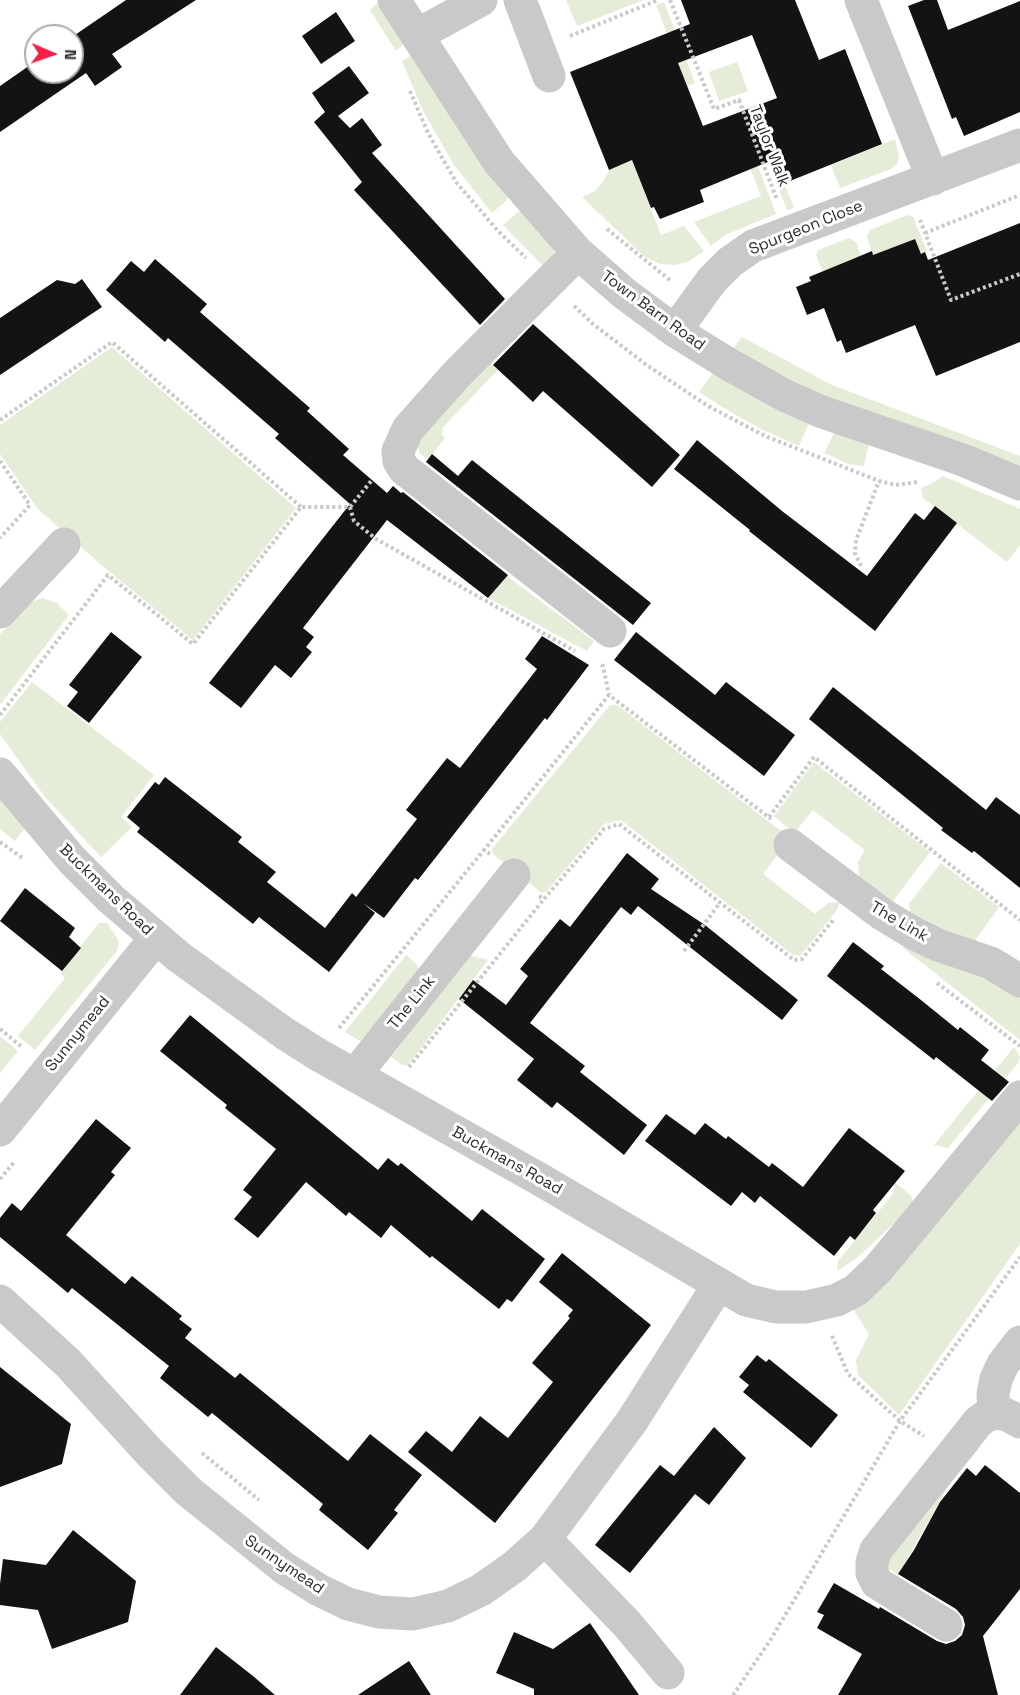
<!DOCTYPE html>
<style>
body{margin:0}
#map{position:relative;width:1020px;height:1695px;overflow:hidden;background:#fff;font-family:"Space Grotesk",sans-serif}
canvas{display:block}
.north{position:absolute;left:24px;top:24px;width:60px;height:60px;box-sizing:border-box;background:#fff;border:2px solid #ababab;border-radius:50%;rotate:92deg;font-size:16px;font-weight:700;line-height:24px;text-align:center;color:#2c2c2c}
.north::after{content:'';display:block;margin:auto;width:21px;height:27px;background:#f51d49;clip-path:polygon(50% 0,100% 100%,50% 72%,0 100%)}
</style>
<div id="map">
<canvas width="1020" height="1695"></canvas>
<div class="north">N</div>
</div>
<script>
const context = document.querySelector('canvas').getContext('2d');
context.lineJoin = 'round';
function fillPath(path, color) { context.fillStyle = color; context.fill(path, 'evenodd'); }
const poly = rows => new Path2D(rows.map(r => 'M' + r).join(''));
function trace(path, color, width, dash) { context.strokeStyle = color; context.lineWidth = width; context.lineCap = dash ? 'butt' : 'round'; context.setLineDash(dash || []); context.stroke(path); }
function drawText(font, color, halo, rows, align = 'center') {
  context.font = font + ' "Space Grotesk",sans-serif'; context.lineWidth = 6; context.setLineDash([]); context.textBaseline = 'middle'; context.strokeStyle = halo; context.fillStyle = color; for (const [text, x, y, turn = 0] of rows) {
    context.save(); context.translate(x, y); context.rotate((+turn || 0) * Math.PI / 180); context.textAlign = isNaN(turn) ? turn : align; if (halo) context.strokeText(text, 0, 0); context.fillText(text, 0, 0); context.restore();
  }
}
fillPath(poly([
 [566,0,644,0,577,26],
 [664,2,695,83,687,86,656,5],
 [378,3,405,43,396,51,370,10],
 [412,55,508,197,506,201,492,213,454,165,423,111,402,61],
 [737,62,748,91,719,101,709,72],
 [738,113,776,214,725,235,711,246,694,222,761,196,730,116],
 [764,131,794,208,787,210,758,134],
 [895,139,899,157,897,164,891,169,840,188,831,165],
 [632,160,661,235,684,226,704,251,688,262,675,265,660,264,645,257,582,197,595,191,603,182,609,170],
 [518,212,526,212,553,244,554,253,552,262,546,269,503,225],
 [907,215,913,217,927,251,921,254,915,239,873,255,867,237,870,230],
 [849,238,856,242,862,259,824,275,816,255,818,250],
 [742,337,832,385,1020,456,1020,470,836,403,733,349],
 [112,347,296,508,193,640,106,569,37,508,0,454,0,425],
 [491,363,498,370,443,427,442,435,445,438,428,460,420,453,417,447,420,431],
 [715,370,811,419,799,446,761,429,724,408,699,392],
 [835,431,869,442,864,466,848,464,824,453],
 [943,476,1020,509,1020,545,1007,562,923,498,921,488,933,483],
 [507,576,594,641,587,651,488,598],
 [43,598,57,603,69,615,0,705,0,634,27,605,36,600],
 [32,682,154,775,121,817,132,827,101,857,45,797,0,734,0,722],
 [610,705,617,705,790,838,763,874,815,914,828,903,840,902,837,910,800,956,793,955,621,820,604,824,546,892,542,893,493,854,492,849],
 [814,762,930,852,890,905,859,877,858,862,865,850,813,810,794,833,774,816],
 [0,792,26,827,15,841,0,829],
 [941,863,999,907,975,941,939,929,910,915,909,904],
 [99,923,107,923,119,941,117,951,35,1050,18,1036,65,978,60,973],
 [905,943,1020,993,1020,1040,903,948],
 [406,955,418,966,418,978,362,1042,345,1032],
 [469,955,488,960,408,1065,402,1065,391,1057],
 [0,1036,18,1051,0,1073],
 [1014,1047,1020,1057,1018,1063,948,1148,934,1145],
 [1020,1117,1020,1244,899,1415,858,1375,856,1360,869,1334,850,1304],
 [895,1183,904,1189,912,1197,913,1203,911,1207,857,1258,837,1271,838,1261,893,1194],
 [974,1440,981,1446,948,1487,898,1575,889,1569,886,1560]
]), '#e5ecd8');
fillPath(poly([
 [126,0,196,0,112,54,122,67,95,86,86,73,0,132,0,86,36,61,36,72,72,72,72,37],
 [681,0,795,0,819,60,845,49,882,144,785,183,775,159,700,190,704,202,660,219,654,207,651,208,632,160,609,170,570,72,690,24],
 [752,35,777,98,703,126,678,63],
 [924,0,937,0,948,30,1020,1,1020,112,964,136,956,117,952,119,908,6],
 [336,12,355,41,321,64,302,36],
 [349,66,369,93,338,116,350,128,362,118,382,145,372,153,505,299,480,325,354,190,362,182,314,122,325,112,312,93],
 [1020,223,1020,342,936,376,915,325,846,353,841,340,837,342,824,308,807,315,796,287,811,281,809,277,848,261,872,251,873,255,915,239,921,254,925,252,928,260],
 [155,259,207,304,200,312,310,408,307,411,349,449,343,455,387,493,393,486,401,493,403,492,508,575,488,598,387,520,303,628,314,637,306,647,312,652,291,678,275,665,241,708,209,683,350,504,275,438,279,434,168,338,165,342,106,290,131,261,144,272],
 [82,279,102,307,0,375,0,318,57,280,75,284],
 [533,324,680,455,652,487,543,391,533,402,493,365],
 [697,440,782,511,867,576,915,513,924,520,935,506,957,523,875,631,749,531,750,530,674,469],
 [432,454,458,476,472,460,651,603,633,625,426,462],
 [111,632,142,657,89,723,67,706,78,692,69,685],
 [636,632,715,695,726,682,795,735,764,776,614,660],
 [542,636,589,665,547,720,545,718,418,880,415,878,384,918,363,903,375,913,329,972,259,917,253,924,137,832,140,828,127,817,155,782,159,785,165,777,242,837,238,842,276,872,267,882,325,928,352,893,356,897,417,819,406,810,447,758,460,768,537,669,525,659],
 [833,687,986,810,996,797,1020,815,1020,888,974,851,972,853,941,830,943,828,809,719],
 [627,853,659,879,651,889,705,925,798,1000,782,1020,638,906,631,915,621,907,530,1023,585,1066,580,1072,647,1125,624,1155,557,1102,552,1108,517,1080,534,1059,459,999,473,980,506,1005,528,976,520,969,560,919,570,927],
 [25,888,75,928,69,937,81,948,62,971,0,921],
 [853,942,884,966,881,969,921,1000,958,1030,960,1027,989,1050,981,1060,1009,1082,992,1101,936,1057,934,1060,827,976],
 [190,1015,378,1170,388,1158,398,1166,401,1163,472,1221,482,1209,545,1259,512,1302,507,1299,499,1309,432,1256,430,1258,391,1225,381,1238,349,1212,346,1216,306,1182,258,1238,234,1219,252,1197,243,1190,276,1149,225,1108,227,1105,160,1051],
 [666,1114,695,1135,705,1123,726,1139,728,1136,769,1167,772,1163,803,1187,849,1128,905,1171,873,1210,876,1213,855,1240,850,1236,834,1256,760,1196,755,1203,742,1192,731,1206,645,1141],
 [96,1119,131,1148,111,1172,115,1175,66,1235,125,1284,132,1276,182,1316,179,1319,192,1329,185,1338,235,1378,240,1373,348,1461,370,1434,422,1475,394,1510,398,1513,368,1550,319,1510,323,1504,212,1413,208,1417,160,1378,169,1366,72,1288,68,1293,0,1237,0,1218,12,1203,21,1211],
 [562,1253,651,1325,495,1523,408,1452,426,1431,452,1452,480,1416,508,1438,553,1382,532,1363,570,1318,568,1316,573,1310,539,1282],
 [757,1355,766,1362,769,1359,838,1415,811,1448,743,1392,749,1385,739,1377],
 [0,1367,71,1424,62,1464,0,1487],
 [714,1427,746,1458,709,1505,695,1494,630,1573,595,1545,660,1465,674,1476],
 [985,1465,1020,1493,1020,1589,983,1636,998,1695,838,1695,862,1654,817,1628,824,1615,817,1612,834,1583,879,1609,880,1607,937,1641,946,1644,955,1641,962,1635,965,1625,963,1617,956,1609,898,1574,914,1550,940,1502,967,1468,976,1476],
 [73,1530,136,1581,128,1622,52,1649,38,1610,0,1605,0,1584,3,1559,46,1565],
 [590,1623,639,1695,534,1695,534,1689,496,1673,514,1632,553,1649],
 [216,1647,253,1676,275,1695,180,1695],
 [409,1661,431,1695,358,1695]
]), '#131313');
trace(poly([
 [670,0,714,109,739,100,777,200],
 [570,36,658,0],
 [410,91,428,133,456,182,498,231,526,258],
 [920,220,951,300,1020,274],
 [607,229,671,281],
 [925,233,1020,195],
 [574,306,593,324,648,366,708,406,765,436,879,481,896,485,918,482],
 [0,420,112,342,301,507],
 [0,461,30,505,0,538],
 [350,507,354,521,376,539,575,651],
 [861,566,855,553,856,540,879,481],
 [601,665,603,666,609,695],
 [0,715,108,575,193,644,301,507,350,507,372,480],
 [769,817,814,757,1020,920],
 [0,842,24,859],
 [490,854,484,850,609,695,771,819],
 [539,896,544,899,604,829,619,824,794,960,802,959,833,920],
 [684,951,720,903],
 [937,983,1020,1046],
 [339,1028,484,850],
 [0,1029,23,1048],
 [409,1067,544,899],
 [0,1179,15,1161],
 [832,1336,848,1374,900,1421,924,1436],
 [202,1453,259,1500],
 [733,1695,771,1639,900,1421,1020,1257]
]), '#c9c9c9', 4, [3, 3]);
trace(poly([
 [394,0,499,162,578,253,625,294,675,331,730,365,786,396,822,412,963,460,1020,484],
 [520,0,549,76],
 [861,0,933,179],
 [417,35,481,0],
 [578,253,456,375,408,429,398,451,399,461,404,469,610,631],
 [675,331,712,280,730,262,753,246,1020,145],
 [0,612,64,544],
 [0,774,72,860,111,899,179,957,284,1033,317,1054,541,1180,746,1300,776,1307,806,1307,837,1300,856,1290,878,1269,1020,1097],
 [790,845,882,914,913,933,938,945,991,963,1020,981],
 [355,1075,514,875],
 [0,1130,155,939],
 [0,1301,68,1363,150,1453,188,1491,284,1568,319,1590,348,1604,379,1612,413,1614,448,1606,481,1590,515,1566,545,1539,632,1421,719,1284],
 [994,1413,993,1394,996,1379,1003,1364,1020,1342],
 [545,1539,627,1624,668,1673],
 [946,1625,877,1583,872,1573,872,1562,876,1550,978,1422,986,1416,994,1413,1005,1414,1020,1422]
]), '#c9c9c9', 33);
drawText('16px', '#2c2c2c', '#fff', [
 ["Taylor Walk",769,146,69],
 ["Spurgeon Close",806,228,-22],
 ["Town Barn Road",653,311,36],
 ["Buckmans Road",106,890,44],
 ["The Link",899,922,30],
 ["The Link",412,1003,-51],
 ["Sunnymead",78,1034,-51],
 ["Buckmans Road",507,1161,29],
 ["Sunnymead",284,1565,34]
]);
</script>
